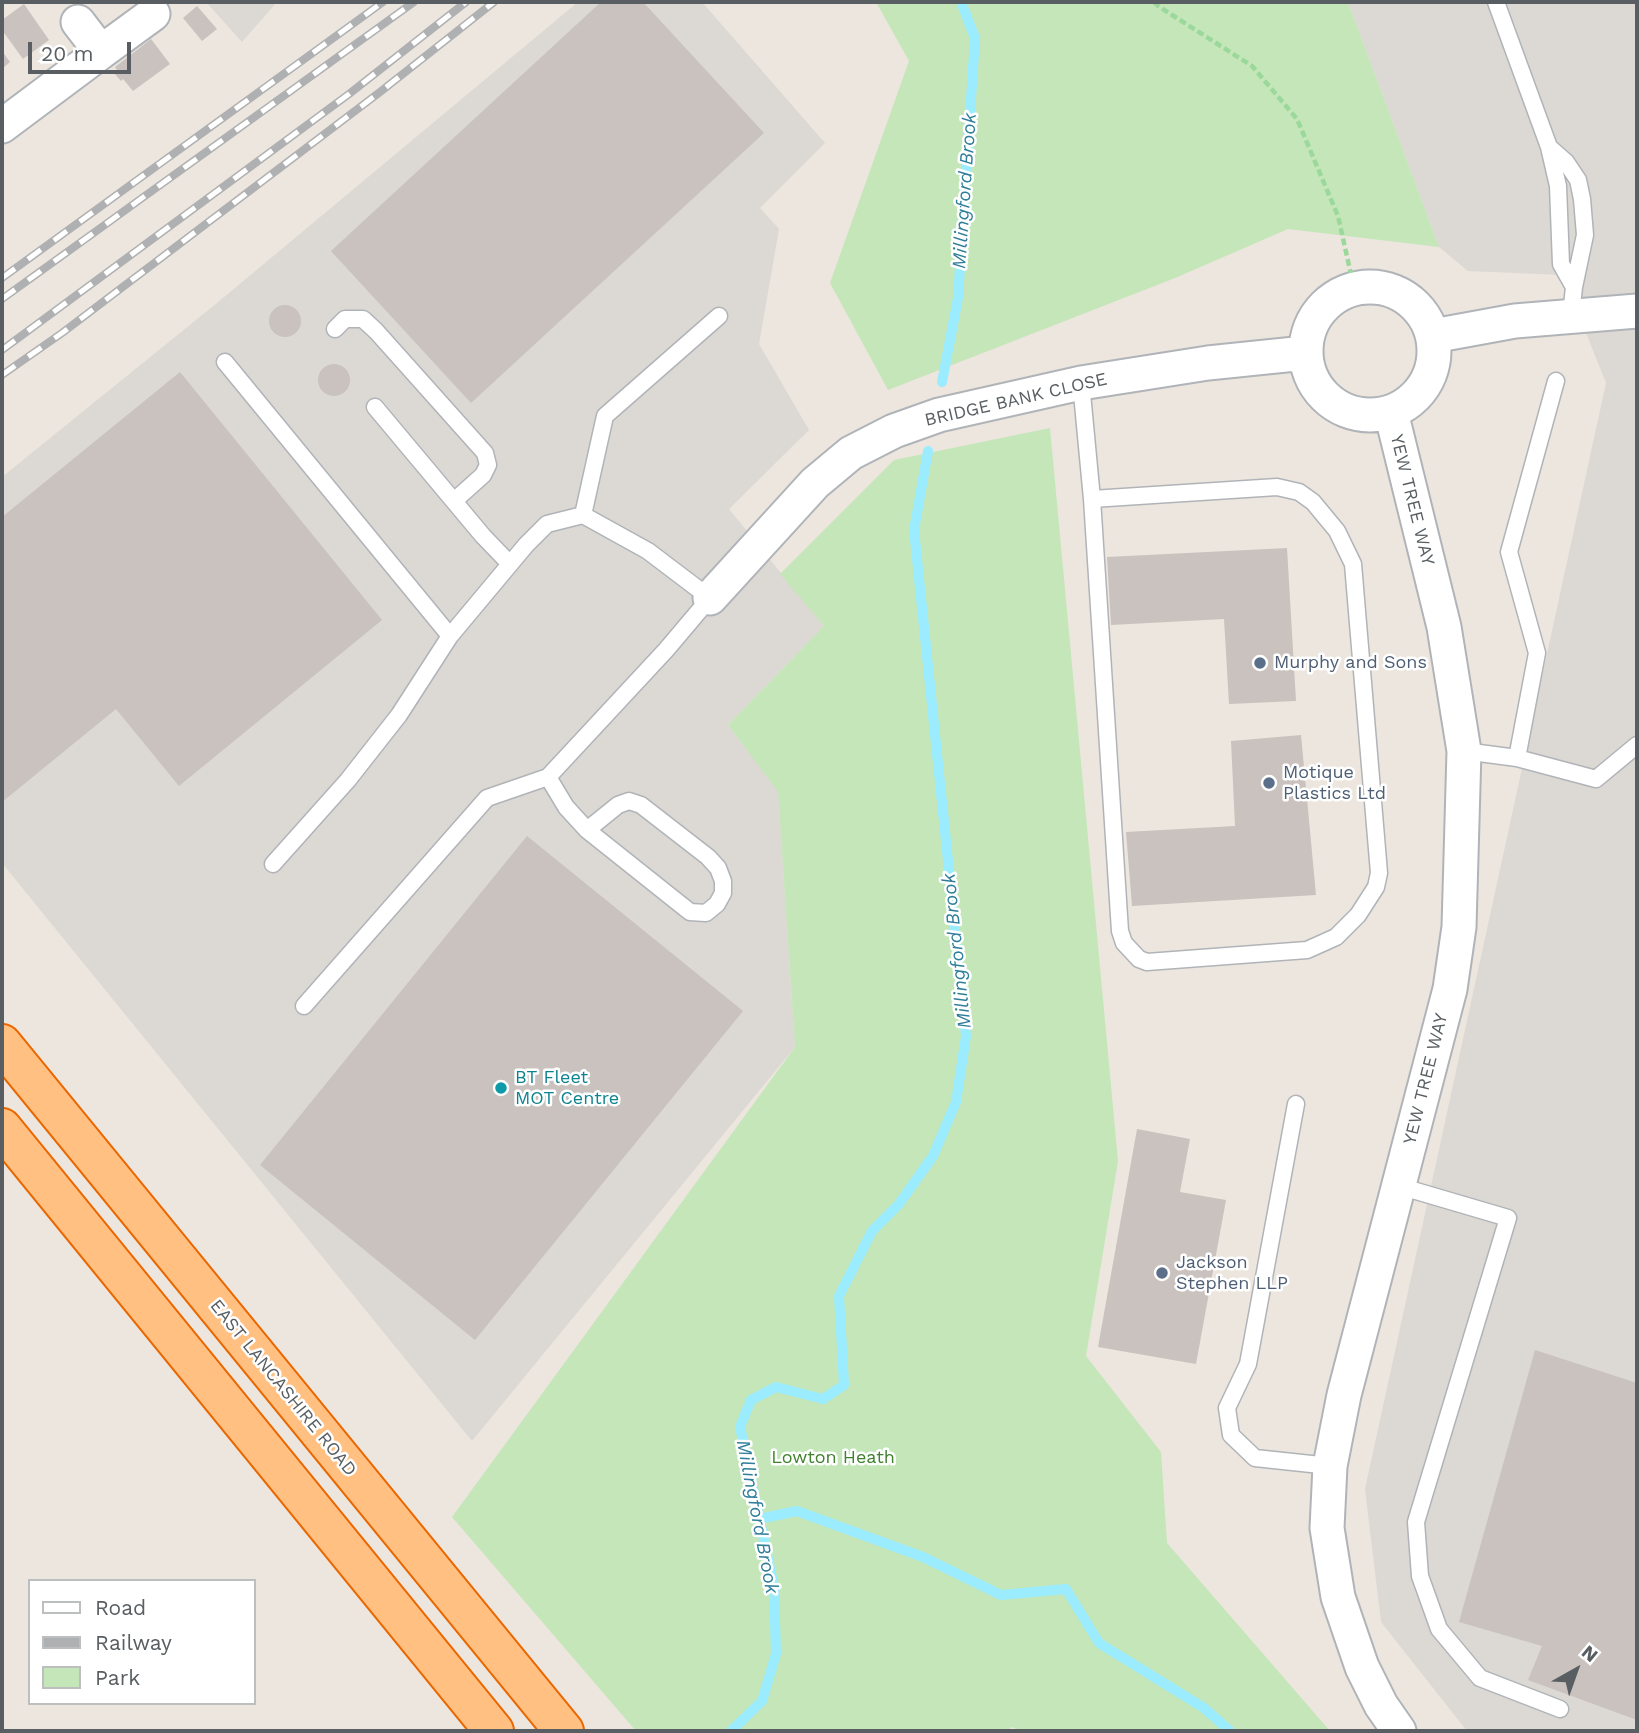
<!DOCTYPE html>
<style>
body{margin:0}
#map{position:relative;width:1639px;height:1733px;overflow:hidden;background:#ece6de;font-family:"Work Sans",sans-serif}
canvas{display:block}
.frame{position:absolute;inset:0;border:4px solid #585e61;pointer-events:none}
.legend{position:absolute;left:28px;top:1579px;width:228px;height:126px;box-sizing:border-box;background:#fff;border:2px solid #bcbfc0;margin:0;padding:9px 12px;list-style:none;font-size:21px;color:#585e61}
.legend li{display:flex;align-items:center;gap:14px;height:35px}
.legend b{width:35px;border:2px solid #bcbfc0}
.north{position:absolute;left:1541px;top:1635px;width:70px;height:70px;-webkit-text-stroke:5px #fff;paint-order:stroke;rotate:40deg;font-size:19px;font-weight:700;line-height:28px;text-align:center;color:#585e61}
.north::after{content:'';display:block;margin:auto;width:24px;height:32px;background:#585e61;clip-path:polygon(50% 0,100% 100%,50% 72%,0 100%)}
.scale{position:absolute;left:28px;top:42px;width:103px;height:32px;box-sizing:border-box;border:4px solid #585e61;border-top:0;padding-left:9px;font-size:21px;line-height:24px;white-space:nowrap;color:#585e61;-webkit-text-stroke:5px #fff;paint-order:stroke}
</style>
<div id="map">
<canvas width="1639" height="1733"></canvas>
<div class="frame"></div>
<ul class="legend">
<li><b style="height:9px;background:#fff"></b>Road</li>
<li><b style="height:9px;background:#afb0b1"></b>Railway</li>
<li><b style="height:19px;background:#c4e6b9"></b>Park</li>
</ul>
<div class="north">N</div>
<div class="scale">20 m</div>
</div>
<script>
const context = document.querySelector('canvas').getContext('2d');
context.lineJoin = 'round';
function fillPath(path, color) { context.fillStyle = color; context.fill(path, 'evenodd'); }
const poly = rows => new Path2D(rows.map(r => 'M' + r).join(''));
function trace(path, color, width, dash) { context.strokeStyle = color; context.lineWidth = width; context.lineCap = dash ? 'butt' : 'round'; context.setLineDash(dash || []); context.stroke(path); }
function drawText(font, color, halo, rows, align = 'center') {
  context.font = font + ' "Work Sans",sans-serif'; context.lineWidth = 5; context.setLineDash([]); context.textBaseline = 'middle'; context.strokeStyle = halo; context.fillStyle = color; for (const [text, x, y, turn = 0] of rows) {
    context.save(); context.translate(x, y); context.rotate((+turn || 0) * Math.PI / 180); context.textAlign = isNaN(turn) ? turn : align; if (halo) context.strokeText(text, 0, 0); context.fillText(text, 0, 0); context.restore();
  }
}
fillPath(poly([
 [206,2,277,2,242,42],
 [578,2,702,2,825,143,760,208,779,229,759,344,809,430,729,509,824,626,728,725,778,791,795,1047,472,1441,2,863,2,477,217,303],
 [1348,2,1637,2,1637,1731,1467,1731,1381,1622,1365,1489,1606,383,1563,275,1468,271,1439,247]
]), '#dcd8d3');
fillPath(poly([
 [876,2,1348,2,1439,247,1288,229,1175,278,888,390,830,283,909,61],
 [1050,428,1118,1161,1086,1356,1161,1452,1167,1543,1330,1731,1020,1731,1012,1727,1007,1731,636,1731,452,1517,795,1047,778,792,728,725,824,626,780,574,894,460]
]), '#c4e6b9');
trace(poly([
 [942,382,958,298,975,38,961,2],
 [759,1519,797,1511,923,1557,1001,1595,1066,1589,1099,1643,1204,1708,1230,1731],
 [731,1731,762,1701,776,1654,774,1587,740,1427,751,1400,776,1387,823,1399,844,1385,839,1296,872,1231,899,1204,933,1156,956,1102,966,1036,914,530,928,451]
]), '#9becff', 10);
fillPath(poly([
 [601,2,643,2,764,133,471,403,331,251],
 [24,4,49,40,23,59,2,30,2,20],
 [197,6,217,29,202,41,183,18],
 [151,39,170,64,133,91,123,79,121,81,115,74,118,72,115,67],
 [2,51,10,62,2,69],
 '269 321a16 16 0 1 1 32 0a16 16 0 1 1-32 0Z',
 '318 380a16 16 0 1 1 32 0a16 16 0 1 1-32 0Z',
 [180,372,382,620,179,786,116,709,2,802,2,517],
 [1287,548,1296,701,1229,704,1224,619,1111,625,1107,557],
 [1301,735,1316,895,1132,906,1126,832,1235,826,1231,741],
 [527,836,743,1011,475,1340,260,1165],
 [1137,1129,1190,1139,1180,1192,1226,1200,1196,1364,1098,1347],
 [1535,1350,1637,1383,1637,1720,1528,1680,1542,1646,1459,1622]
]), '#c9c2be');
const lane = poly([
 [1496,2,1549,147,1558,186,1561,264,1574,287],
 [1549,147,1566,162,1578,180,1582,199,1585,235,1574,287,1571,315],
 [335,329,345,319,363,319,376,331,485,453,488,465,483,475,454,501],
 [225,362,450,636],
 [1081,383,1092,499,1120,931,1124,943,1139,959,1147,962,1307,950,1336,937,1358,915,1376,887,1379,873,1353,564,1337,531,1313,502,1299,492,1277,487,1092,499],
 [375,407,483,536,510,564],
 [583,515,605,416,719,316],
 [1464,751,1517,758,1596,779,1637,745],
 [1517,758,1537,653,1509,552,1556,381],
 [548,777,566,807,587,830,690,912,706,913,717,904,723,893,723,881,718,868,708,857,641,805,629,801,618,805,587,830],
 [273,864,348,780,399,715,450,636,526,545,547,524,583,515,648,551,710,598,666,650,548,777,487,798,304,1006],
 [1296,1104,1248,1364,1227,1408,1231,1435,1255,1458,1330,1466],
 [1399,1186,1508,1218,1416,1522,1420,1576,1439,1629,1480,1678,1560,1709]
]);
const street = poly([
 [78,22,101,52,153,14],
 [2,126,101,52],
 '1306 351a64 64 0 1 1 128 0a64 64 0 1 1-128 0Z',
 [1433,336,1515,321,1637,311],
 [1391,412,1444,627,1464,751,1459,927,1450,989,1344,1395,1330,1466,1327,1528,1338,1597,1362,1667,1381,1705,1399,1731],
 [710,598,815,483,851,453,894,431,939,415,1081,383,1208,363,1305,353]
]);
const highway = poly([
 [2,1044,564,1731],
 [2,1128,494,1731]
]);
trace(lane, '#b0b4b8', 19);
trace(street, '#b0b4b8', 37);
trace(highway, '#ea6700', 42);
trace(poly([
 [1154,2,1158,6,1252,66,1297,119,1338,216,1354,288]
]), '#9bd89c', 4.5, [7, 3.5]);
trace(lane, '#fff', 16);
trace(street, '#fff', 33);
trace(highway, '#ffc082', 38);
const rail = poly([
 [2,278,383,2],
 [2,299,414,2],
 [2,350,349,94,466,2],
 [2,375,62,333,380,92,494,2]
]);
trace(rail, '#afb0b1', 8);
trace(rail, '#fff', 5, [16]);
for (const [x, y, r, color] of [
 [1260,663,7,"#5c6f8a"],
 [1269,783,7,"#5c6f8a"],
 [501,1088,7,"#0f9aa8"],
 [1162,1273,7,"#5c6f8a"]
]) { const dot = new Path2D(); dot.arc(x, y, r, 0, 2 * Math.PI); context.fillStyle = color; context.fill(dot); trace(dot, '#fff', 2.5); }
drawText('18px', '#585e61', '#fff', [
 ["BRIDGE BANK CLOSE",1016,400,-13],
 ["YEW TREE WAY",1412,500,76],
 ["YEW TREE WAY",1426,1079,-76],
 ["EAST LANCASHIRE ROAD",283,1388,51]
]);
drawText('18px', '#4e5e75', '#fff', [
 ["Murphy and Sons",1274,663],
 ["Motique",1283,773],
 ["Plastics Ltd",1283,794],
 ["Jackson",1176,1263],
 ["Stephen LLP",1176,1284]
], 'left');
drawText('18px', '#0d838f', '#fff', [
 ["BT Fleet",515,1078],
 ["MOT Centre",515,1099]
], 'left');
drawText('18px', '#40812e', '#fff', [
 ["Lowton Heath",833,1458]
]);
drawText('italic 19px', '#2f7e9a', '#fff', [
 ["Millingford Brook",965,191,-86],
 ["Millingford Brook",957,951,-96],
 ["Millingford Brook",757,1517,79]
]);
</script>
